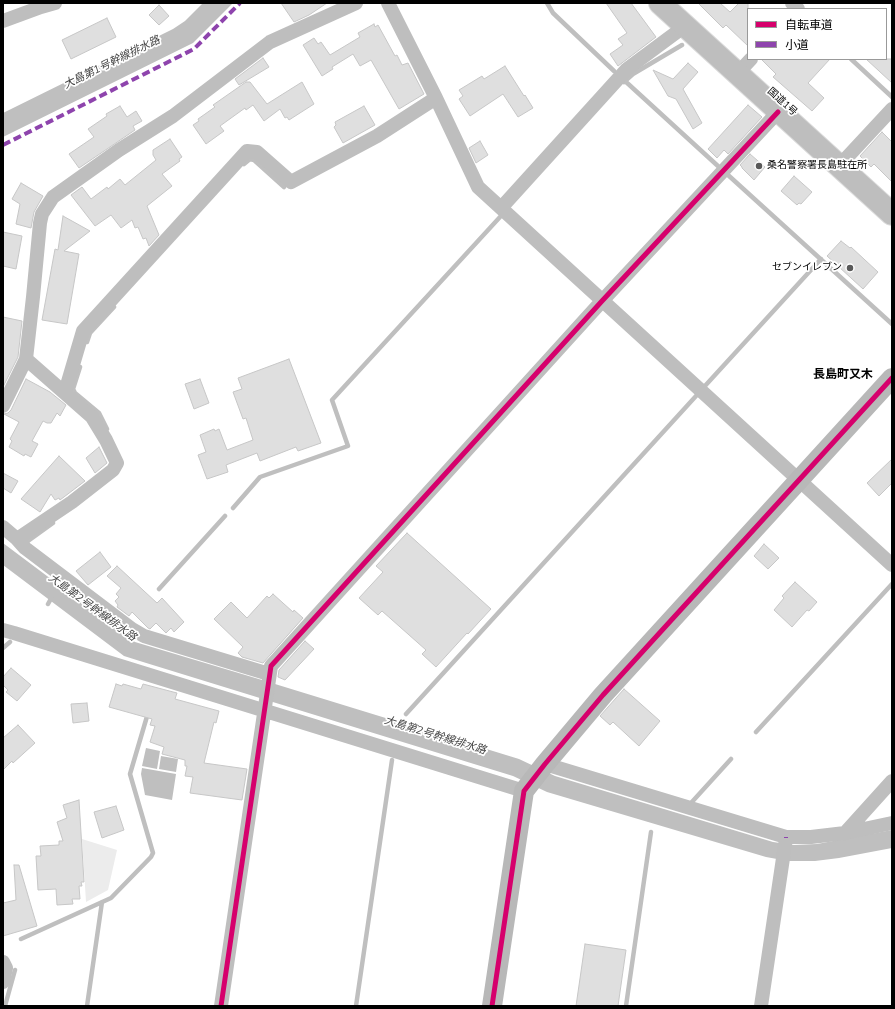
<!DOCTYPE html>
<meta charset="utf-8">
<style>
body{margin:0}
#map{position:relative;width:895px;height:1009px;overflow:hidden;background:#fff;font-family:"Nunito Sans","Noto Sans JP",sans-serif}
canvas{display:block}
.frame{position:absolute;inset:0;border:4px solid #000;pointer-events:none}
.legend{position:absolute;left:747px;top:8px;width:140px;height:52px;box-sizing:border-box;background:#fff;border:1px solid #999;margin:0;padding:5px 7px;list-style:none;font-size:12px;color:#000}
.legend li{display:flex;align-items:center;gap:8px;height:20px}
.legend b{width:20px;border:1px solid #999}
</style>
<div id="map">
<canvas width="895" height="1009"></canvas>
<div class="frame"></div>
<ul class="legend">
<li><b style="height:5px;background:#d6006c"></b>自転車道</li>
<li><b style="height:5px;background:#8e44ad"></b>小道</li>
</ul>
</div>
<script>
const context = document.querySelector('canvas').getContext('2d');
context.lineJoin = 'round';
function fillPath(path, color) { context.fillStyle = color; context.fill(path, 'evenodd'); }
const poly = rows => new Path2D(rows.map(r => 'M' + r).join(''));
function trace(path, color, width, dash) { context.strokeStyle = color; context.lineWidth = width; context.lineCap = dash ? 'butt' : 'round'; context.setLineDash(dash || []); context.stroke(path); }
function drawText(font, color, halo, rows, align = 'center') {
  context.font = font + ' "Nunito Sans","Noto Sans JP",sans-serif'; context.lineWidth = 3.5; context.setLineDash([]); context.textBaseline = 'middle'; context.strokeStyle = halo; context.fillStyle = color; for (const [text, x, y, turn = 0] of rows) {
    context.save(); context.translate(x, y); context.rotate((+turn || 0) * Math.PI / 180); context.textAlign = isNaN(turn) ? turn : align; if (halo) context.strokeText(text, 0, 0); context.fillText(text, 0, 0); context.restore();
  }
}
fillPath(poly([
 [82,839,117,850,108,890,86,902]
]), '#ececec');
fillPath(poly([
 [203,3,233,3,193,43,3,137,3,113,173,29,185,21],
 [3,543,135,642,262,680,519,759,555,776,773,842,794,845,817,844,892,830,892,848,839,858,815,861,788,861,766,857,547,792,513,776,143,662,124,656,3,565],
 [146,748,160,751,157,769,142,766],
 [161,756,178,759,176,772,159,769],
 [142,768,176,774,172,800,145,795,141,774]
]), '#bfbfbf');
trace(poly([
 [547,3,553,13,614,71],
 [851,59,892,97],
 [625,81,719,167],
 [624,82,633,74,682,45],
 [244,164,250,159,254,160,284,187],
 [728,175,892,324],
 [87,342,90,333,114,307],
 [80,367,73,389,75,393,99,413,107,429],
 [704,387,821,259],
 [233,508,260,477,348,446,332,400,500,217],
 [28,541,53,523],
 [159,589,225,516],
 [48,604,53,595],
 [3,648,10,642],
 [406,714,696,396],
 [756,732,892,584],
 [691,803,731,759],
 [21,939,111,898,151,857,153,853,130,774,148,713],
 [5,1006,15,970],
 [87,1006,102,902],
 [356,1006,392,760],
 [626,1006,651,832]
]), '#bfbfbf', 4.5);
const building = poly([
 [281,3,327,3,309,15,294,22,281,3],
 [606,3,631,3,656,37,618,66,610,54,623,45,618,39,627,33,606,3],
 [698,3,720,3,730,12,739,3,748,3,748,46,726,25,723,28,698,3],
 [159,5,169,16,159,25,149,15,159,5],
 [107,18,116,37,71,59,62,40,107,18],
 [374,24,375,27,378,25,395,56,397,55,402,65,408,63,424,94,399,109,371,60,360,66,353,54,332,67,333,69,322,76,303,45,314,38,318,44,321,42,330,55,360,37,358,33,374,24],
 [263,58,269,67,239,85,235,79,263,58],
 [761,59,830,59,808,83,824,98,812,111,773,77,776,74,761,59],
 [866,59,892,59,892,83,866,59],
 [688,63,698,72,683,89,702,123,693,129,676,99,668,96,653,70,673,79,688,63],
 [505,66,524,96,525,95,533,108,518,117,503,94,470,116,459,99,463,96,459,90,482,76,484,79,505,66],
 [246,82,250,82,267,104,302,82,314,104,289,120,287,117,285,118,280,109,264,121,253,105,246,110,245,108,220,126,224,131,206,144,193,125,199,121,198,119,215,107,213,105,246,82],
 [748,105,762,117,728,154,724,150,717,158,708,149,748,105],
 [120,106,127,117,136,111,142,121,133,126,135,130,79,168,69,154,94,137,88,129,107,116,106,114,120,106],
 [364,106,375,125,343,143,334,127,336,125,335,122,364,106],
 [882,132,892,142,892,182,874,164,871,167,860,156,882,132],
 [170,139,182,157,179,159,180,161,162,174,172,186,147,206,159,235,149,246,146,238,143,239,138,227,135,228,132,220,121,228,111,215,95,226,71,195,82,187,91,199,107,187,108,189,120,179,125,185,156,160,153,155,153,150,170,139],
 [480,141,488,155,476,163,469,148,480,141],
 [750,154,765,167,754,180,742,168,742,167,740,165,750,154],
 [794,176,812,192,801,204,799,203,797,205,781,191,794,176],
 [21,183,43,196,34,212,31,228,16,224,20,204,12,199,21,183],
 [63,216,90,231,64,251,79,254,67,324,42,320,55,249,58,250,63,216],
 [3,232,22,236,16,269,3,266,3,232],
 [841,241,850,248,851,247,878,272,863,289,827,256,841,241],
 [3,317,22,321,18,357,3,387,3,317],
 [289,359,321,443,298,451,296,447,260,461,257,453,226,465,228,472,207,479,198,455,206,452,200,435,214,429,215,431,219,429,227,450,253,440,246,418,243,419,233,392,242,389,238,378,289,359],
 [26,379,50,392,66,405,60,416,57,413,51,423,47,423,43,421,32,441,38,444,31,457,25,454,24,456,9,447,12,441,10,439,19,422,4,414,8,413,11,410,26,379],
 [200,379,209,403,194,409,185,384,200,379],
 [99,447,107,463,95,473,86,458,99,447],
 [59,456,85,481,60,500,59,498,55,500,51,494,40,512,21,499,59,456],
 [892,459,892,483,879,496,867,483,892,459],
 [3,473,18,481,11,493,3,488,3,473],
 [407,533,491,609,468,634,467,633,436,667,422,654,426,650,382,611,378,615,359,598,383,572,376,566,407,533],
 [764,544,779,558,768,569,754,556,764,544],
 [100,552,111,567,88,585,76,571,100,552],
 [117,566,157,603,162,598,184,622,174,632,171,628,166,633,156,623,150,629,148,628,132,612,129,616,117,607,118,605,115,601,119,597,116,594,121,588,107,576,117,566],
 [795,582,817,602,809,611,807,610,792,627,774,610,784,598,782,596,795,582],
 [273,594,293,612,294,610,303,618,263,663,242,657,238,653,243,647,214,619,231,602,247,618,267,596,269,598,273,594],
 [305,641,314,649,285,680,278,677,279,670,305,641],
 [11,668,31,685,17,701,6,692,8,690,3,685,3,677,11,668],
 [116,684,122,686,123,684,141,689,143,684,177,693,175,699,219,711,216,723,214,722,204,763,247,769,242,800,190,793,193,777,185,776,187,766,185,766,185,760,162,754,164,747,150,742,155,726,150,725,152,719,109,707,116,684],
 [624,689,660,721,639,746,613,722,610,725,600,716,624,689],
 [87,703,89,721,73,723,71,704,87,703],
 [18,725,35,743,13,763,12,761,3,770,3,738,18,725],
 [79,800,84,882,81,882,82,886,79,886,80,899,72,899,73,904,57,905,56,889,38,890,36,856,41,856,40,846,59,845,59,841,63,841,57,822,67,818,63,805,79,800],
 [116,806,124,830,102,838,94,812,116,806],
 [14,865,19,865,37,926,3,936,3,903,16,900,14,865],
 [585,944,626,950,618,1006,576,1006,585,944]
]);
fillPath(building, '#dfdfdf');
trace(building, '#c7c7c7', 1);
const highway = poly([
 [660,3,892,214]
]);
trace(highway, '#dbdbdb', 24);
trace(poly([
 [388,3,436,98,478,187,892,565],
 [792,3,798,9],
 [3,21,41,7,55,3],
 [737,74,751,59],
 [839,166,892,109],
 [501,208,627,69,685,26],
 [65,392,83,331,247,151,257,152,291,182,377,136,436,98],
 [3,406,26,359,33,297,40,223,42,214,53,197,119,150,173,116,270,42,356,3],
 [3,527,17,539,25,548,132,629,144,636,269,674],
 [17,539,72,502,113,470,117,463,106,440,92,417,26,359],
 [3,630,14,633,524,791],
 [545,764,786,837,811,837,845,833,892,781],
 [845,833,892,823],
 [3,962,6,968,3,982],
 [221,1006,271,666,602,301,778,112],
 [761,1006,786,838]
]), '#bebebe', 14);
trace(poly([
 [492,1006,524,791,545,764,603,695,892,378]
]), '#b8b8b8', 20);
trace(highway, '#bebebe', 22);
trace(poly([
 [3,145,194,49,240,3],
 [786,838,786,837]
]), '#8e44ad', 4, [8, 4]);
trace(poly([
 [221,1006,271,666,602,301,778,112],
 [492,1006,524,791,545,764,603,695,892,378]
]), '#d6006c', 5);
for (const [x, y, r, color] of [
 [759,166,4,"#595959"],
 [850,268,4,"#595959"]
]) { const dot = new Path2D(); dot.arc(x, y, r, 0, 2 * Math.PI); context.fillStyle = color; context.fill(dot); trace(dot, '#fff', 1.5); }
drawText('10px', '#000', '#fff', [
 ["国道1号",782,102,42]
]);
drawText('10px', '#000', '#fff', [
 ["桑名警察署長島駐在所",767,166],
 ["セブンイレブン",842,268,"right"]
], 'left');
drawText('italic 11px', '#444', '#fff', [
 ["大島第1号幹線排水路",112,63,-26],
 ["大島第2号幹線排水路",92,608,36],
 ["大島第2号幹線排水路",435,736,17]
]);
drawText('bold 12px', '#000', '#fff', [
 ["長島町又木",843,375]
]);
</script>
